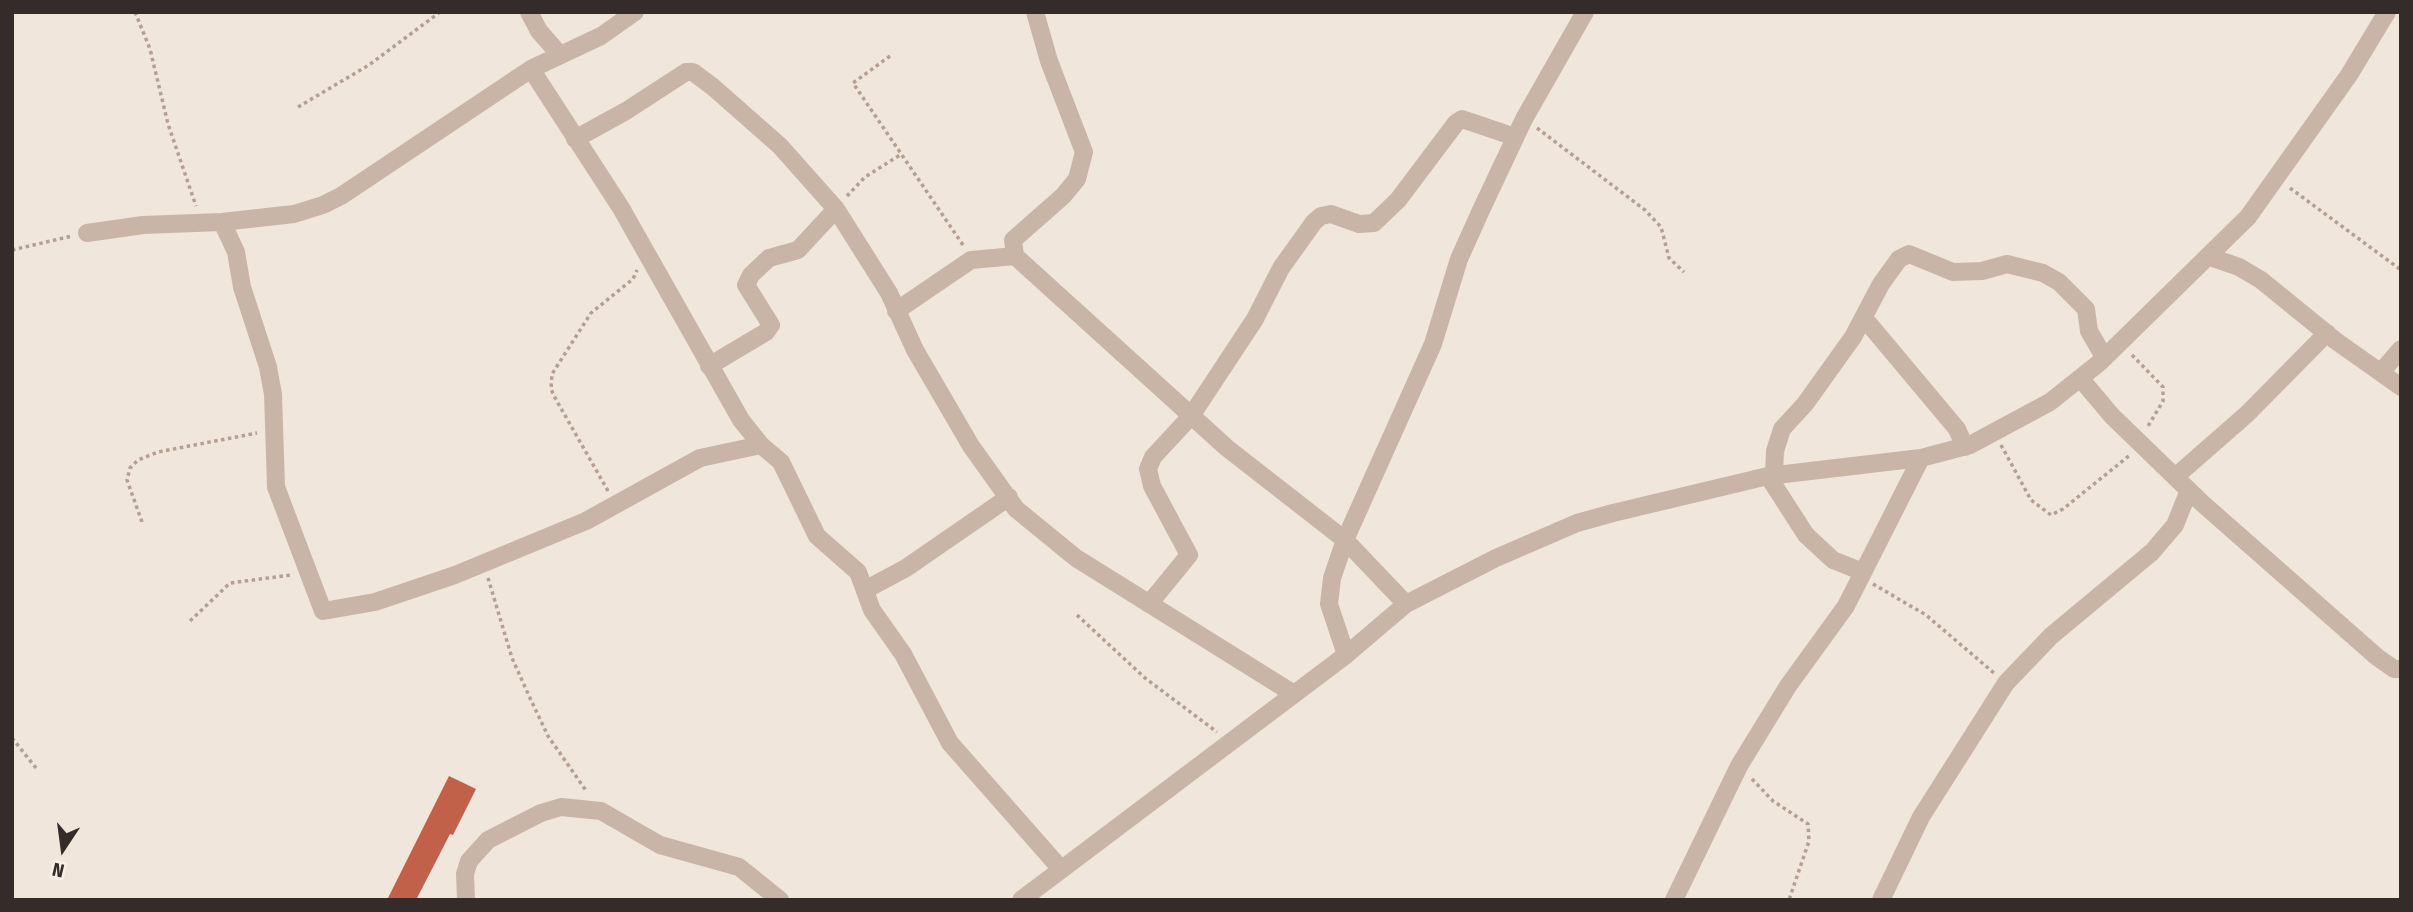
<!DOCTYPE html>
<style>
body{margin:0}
#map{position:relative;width:2413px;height:912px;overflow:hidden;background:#f1e6db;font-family:"Fira Sans Condensed",sans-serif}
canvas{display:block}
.frame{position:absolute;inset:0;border:14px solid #352b28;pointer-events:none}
.north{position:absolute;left:28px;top:814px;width:70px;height:70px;-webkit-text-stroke:5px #f9f0e7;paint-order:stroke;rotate:193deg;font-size:19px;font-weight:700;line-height:28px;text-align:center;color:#352b28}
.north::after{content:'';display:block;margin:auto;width:24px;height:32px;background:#352b28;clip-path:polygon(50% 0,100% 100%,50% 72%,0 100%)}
</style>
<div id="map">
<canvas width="2413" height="912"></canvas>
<div class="frame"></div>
<div class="north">N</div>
</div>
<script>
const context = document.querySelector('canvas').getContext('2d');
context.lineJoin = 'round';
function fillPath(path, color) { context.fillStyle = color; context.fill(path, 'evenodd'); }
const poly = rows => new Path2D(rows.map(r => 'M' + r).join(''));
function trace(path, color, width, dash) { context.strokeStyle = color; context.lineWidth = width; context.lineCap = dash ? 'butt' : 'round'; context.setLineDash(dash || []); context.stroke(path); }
fillPath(poly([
 [449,776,476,789,453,835,450,834,416,900,387,900]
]), '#c16149');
trace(poly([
 [135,12,150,49,168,124,196,206],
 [890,56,853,83,963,245],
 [298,107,369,65,440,12],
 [1537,128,1645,210,1661,227,1669,258,1684,272],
 [2290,188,2401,270],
 [847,196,865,177,900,155],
 [12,250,72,236],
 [2132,355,2163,387,2163,401,2147,428],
 [2001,445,2031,500,2051,515,2063,509,2130,455],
 [608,491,554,396,551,389,552,374,591,313,633,279,637,270],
 [142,522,127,480,130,468,138,460,158,452,257,433],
 [488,578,512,658,530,698,548,736,587,792],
 [1873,584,1926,615,1994,673],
 [1077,615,1145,678,1217,732],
 [190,621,230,583,291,575],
 [12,738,36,768],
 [1752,779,1773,801,1808,824,1809,841,1789,900]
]), '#b49f92', 3.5, [3.5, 3.5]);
trace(poly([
 [529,12,539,31,560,55],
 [1035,12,1049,61,1084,152,1077,179,1063,196,1013,240,1015,256,1227,448,1345,540,1406,604],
 [531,69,621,208,741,420,761,445,781,462,817,536,858,572,872,610,903,654,950,743,1060,868],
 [575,139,626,111,686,72,693,72,713,87,780,146,836,209,889,293,915,350,971,446,1016,509,1076,558,1294,694],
 [222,222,236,252,242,287,268,367,273,394,276,487,323,611,375,602,455,575,586,521,700,458,761,445],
 [87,233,143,225,222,222,294,214,323,205,341,196,531,69,601,36,635,12],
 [2210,257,2239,267,2261,280,2336,341,2401,387],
 [896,311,971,260,1015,256],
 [1864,318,1957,429,1965,447],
 [709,366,766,332,771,325,746,285,751,275,769,258,798,250,836,209],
 [2382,371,2401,349],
 [2080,378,2112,416,2202,503,2377,657,2394,669,2401,669],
 [1774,475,1775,451,1782,429,1805,404,1853,337,1881,284,1899,259,1909,254,1953,272,1982,271,2007,264,2043,273,2059,282,2086,309,2089,331,2104,357],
 [1768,476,1806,535,1833,560,1863,572],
 [2175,477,2247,414,2327,333],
 [865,590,906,568,1009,497],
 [1149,604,1189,555,1152,486,1148,469,1153,457,1191,416,1255,319,1281,268,1314,222,1321,216,1331,214,1359,224,1374,223,1398,200,1456,123,1462,119,1515,137],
 [1346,655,1329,604,1332,578,1345,540,1433,344,1459,259,1482,208,1524,119,1585,12],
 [466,900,465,874,469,861,488,840,541,813,561,807,601,811,660,845,739,867,780,900],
 [1021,900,1346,655,1406,604,1496,558,1577,523,1613,513,1768,476,1921,458,1970,445,2050,402,2099,363,2248,217,2349,75,2387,12],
 [1674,900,1739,766,1788,686,1846,606,1921,458],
 [1881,900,1921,817,2006,683,2051,636,2152,552,2175,525,2189,490]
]), '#c8b5a8', 18);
</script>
